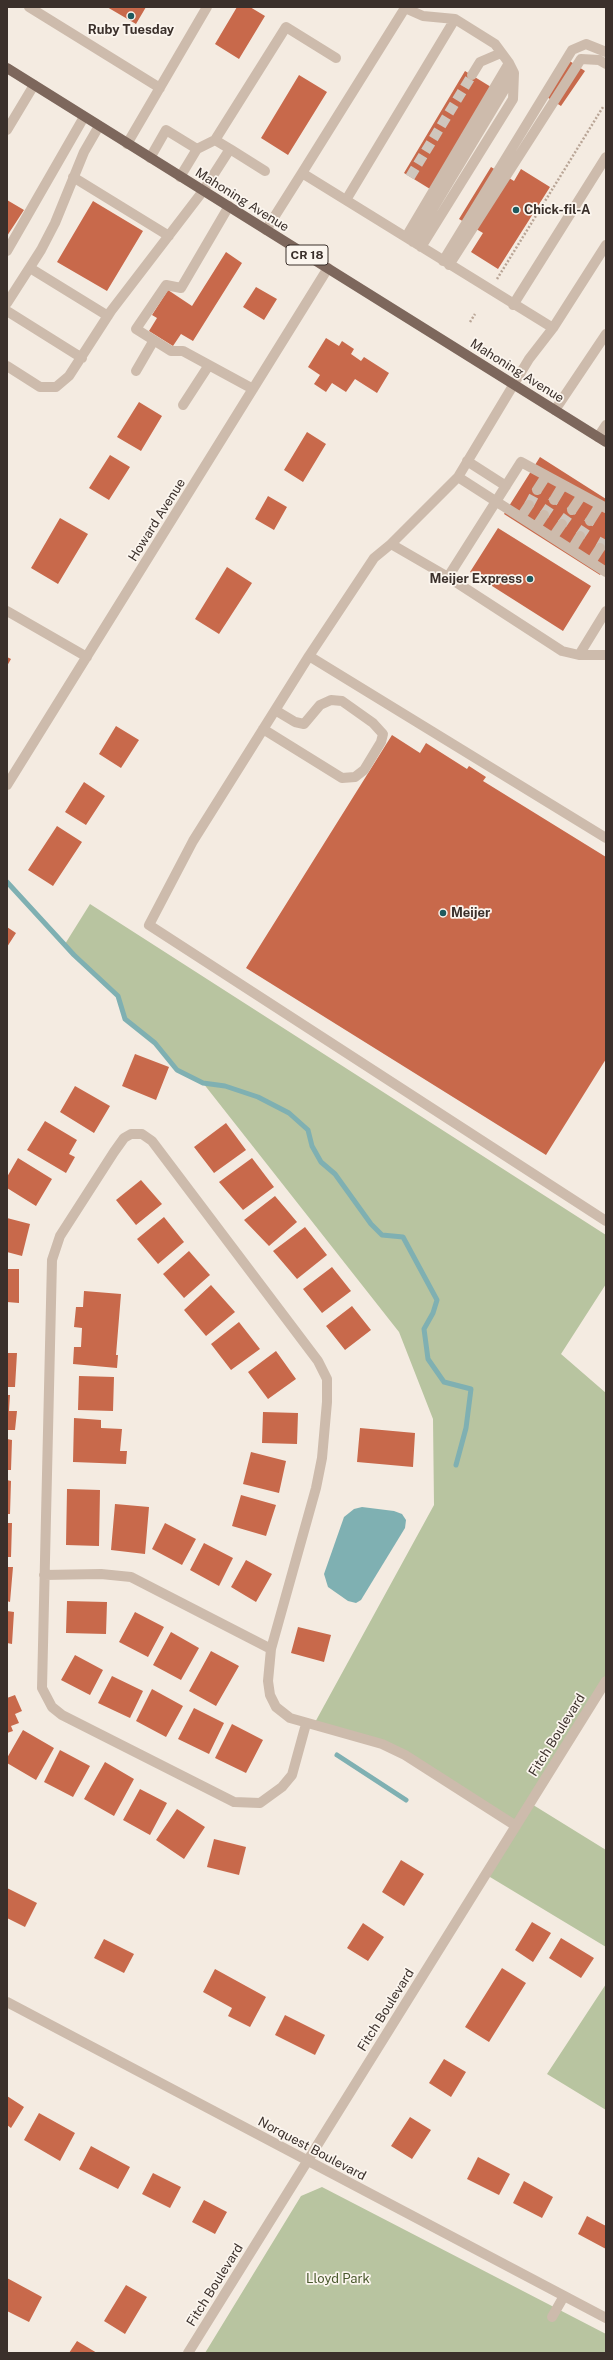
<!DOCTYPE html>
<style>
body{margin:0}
#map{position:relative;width:613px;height:2360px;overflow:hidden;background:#f4ebe1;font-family:"Public Sans",sans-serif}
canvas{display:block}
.frame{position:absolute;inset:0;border:8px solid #3b302b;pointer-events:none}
</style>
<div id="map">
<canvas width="613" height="2360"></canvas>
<div class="frame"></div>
</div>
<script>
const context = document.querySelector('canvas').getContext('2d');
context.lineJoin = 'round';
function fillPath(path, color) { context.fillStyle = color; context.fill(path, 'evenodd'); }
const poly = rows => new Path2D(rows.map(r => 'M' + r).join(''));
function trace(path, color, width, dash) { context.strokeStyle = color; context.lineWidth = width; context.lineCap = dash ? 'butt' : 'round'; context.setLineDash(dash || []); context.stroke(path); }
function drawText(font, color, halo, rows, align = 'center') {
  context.font = font + ' "Public Sans",sans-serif'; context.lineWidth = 3.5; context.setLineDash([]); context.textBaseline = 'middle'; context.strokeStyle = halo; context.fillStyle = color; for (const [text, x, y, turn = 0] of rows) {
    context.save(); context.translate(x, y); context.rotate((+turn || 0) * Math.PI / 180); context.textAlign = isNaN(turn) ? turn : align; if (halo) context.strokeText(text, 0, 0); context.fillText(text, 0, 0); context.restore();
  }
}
fillPath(poly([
 [90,904,606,1235,606,1284,561,1354,606,1393,606,1681,530,1803,606,1850,606,1947,485,1874,515,1826,405,1755,313,1726,434,1505,433,1419,399,1332,203,1083,177,1070,155,1043,125,1019,118,996,65,944],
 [606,1984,606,2110,547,2074],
 [322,2187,606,2334,606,2353,205,2353,301,2196]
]), '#b8c4a0');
fillPath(poly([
 [362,1507,394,1511,402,1514,406,1520,405,1528,361,1600,356,1603,348,1601,328,1587,324,1574,344,1517,354,1509]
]), '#7fb0b2');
trace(poly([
 [7,882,74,955,118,996,125,1019,155,1043,177,1070,203,1083,225,1086,258,1097,289,1113,308,1130,312,1146,321,1162,335,1174,371,1224,382,1235,403,1237,437,1300,433,1313,424,1329,428,1359,444,1382,471,1389,466,1428,456,1465],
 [337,1755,406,1800]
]), '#7fb0b2', 5);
fillPath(poly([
 [107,7,146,7,136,24],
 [237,7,250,7,265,16,239,59,215,44],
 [565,58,585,71,561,106,542,94],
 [465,71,491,87,430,189,404,173],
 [299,75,327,92,288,155,261,138],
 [491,167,514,181,521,169,550,187,498,269,471,252,483,233,459,219],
 [7,200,24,210,7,236],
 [93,201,143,231,107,291,57,262],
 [226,252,242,263,193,341,181,334,173,346,149,331,157,318,152,315,168,290,192,306],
 [256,287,277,299,264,320,243,307],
 [326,338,339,346,342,341,354,349,351,354,361,361,364,357,389,373,377,393,355,379,346,392,332,383,326,392,314,384,320,375,308,367],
 [139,402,162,416,141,451,117,437],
 [307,432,326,444,303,482,284,470],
 [110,455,130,467,109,500,89,488],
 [540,457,606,499,606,565,600,575,504,514],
 [268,496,287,507,274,530,255,519],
 [60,518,88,534,58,584,31,568],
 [498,528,591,586,563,631,470,572],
 [227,567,252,583,219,634,195,619],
 [7,657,11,659,7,666],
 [116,726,139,740,121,768,99,754],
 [392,735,420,753,426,743,467,769,469,766,486,777,483,781,606,857,606,1059,546,1155,246,968],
 [84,782,105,796,86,825,65,812],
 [57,826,82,842,53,886,28,870],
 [7,927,16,933,7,947],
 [135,1054,169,1067,156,1100,122,1086],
 [75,1086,110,1106,94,1133,60,1112],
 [45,1121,77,1140,69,1154,75,1157,66,1173,27,1150],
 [226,1123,246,1150,214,1173,194,1147],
 [18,1158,52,1179,36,1206,7,1188,7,1177],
 [252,1158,274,1187,243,1210,219,1182],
 [141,1180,162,1204,136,1225,116,1200],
 [275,1196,297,1222,269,1246,244,1220],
 [164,1217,184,1242,158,1264,137,1239],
 [7,1218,30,1224,22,1256,7,1252],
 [305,1227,327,1255,297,1279,273,1251],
 [189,1251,210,1275,184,1298,163,1274],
 [332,1267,351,1291,322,1313,303,1289],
 [7,1269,19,1269,19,1303,7,1302],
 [211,1285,235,1312,206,1336,184,1310],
 [84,1291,121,1294,116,1355,118,1355,117,1368,73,1364,74,1347,81,1347,82,1328,74,1327,76,1307,83,1307],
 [352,1306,371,1330,345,1350,326,1326],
 [239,1322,260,1349,231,1370,211,1344],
 [276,1351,296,1379,268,1399,248,1372],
 [7,1353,17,1353,15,1387,7,1387],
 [79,1376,114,1377,113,1411,78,1410],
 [7,1395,10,1395,9,1411,17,1411,15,1430,7,1430],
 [263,1412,298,1413,297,1444,262,1443],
 [74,1418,101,1420,101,1428,122,1429,120,1451,127,1451,126,1464,73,1462],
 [360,1428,415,1433,413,1467,357,1462],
 [7,1439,12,1440,11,1470,7,1470],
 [251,1452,286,1461,279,1493,243,1484],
 [7,1480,11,1481,10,1514,7,1514],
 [67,1489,100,1490,99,1546,66,1545],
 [241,1495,276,1505,266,1536,232,1526],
 [115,1504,149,1507,145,1554,111,1550],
 [7,1523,12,1523,11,1557,7,1557],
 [165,1523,196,1539,182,1565,152,1549],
 [204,1543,233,1558,219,1586,190,1570],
 [246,1560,272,1574,256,1602,231,1587],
 [7,1567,13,1567,10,1602,7,1601],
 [67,1601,107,1602,106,1634,66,1633],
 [7,1611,14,1612,12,1644,7,1643],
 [135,1612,164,1627,148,1657,119,1642],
 [298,1627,331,1635,324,1662,291,1653],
 [171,1632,199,1648,181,1680,153,1665],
 [211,1651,239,1666,216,1706,189,1691],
 [75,1655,103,1670,90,1695,61,1680],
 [112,1676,143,1691,130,1718,98,1703],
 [152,1689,183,1706,166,1737,136,1721],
 [15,1695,22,1711,15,1714,19,1723,11,1726,13,1731,7,1733,7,1698],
 [194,1708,224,1723,209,1754,178,1739],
 [232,1724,263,1740,246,1773,215,1758],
 [23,1730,54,1748,36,1780,7,1763,7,1758],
 [60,1750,90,1766,73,1797,44,1782],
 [105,1762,134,1779,114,1816,84,1799],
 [140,1789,167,1803,150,1835,123,1820],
 [177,1809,205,1827,184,1859,156,1840],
 [214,1839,246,1847,239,1875,207,1867],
 [401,1860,424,1874,404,1906,382,1892],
 [7,1888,37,1903,25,1927,7,1918],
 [532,1922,551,1933,533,1962,515,1950],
 [363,1923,384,1937,368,1961,347,1948],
 [561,1938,594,1958,581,1978,549,1958],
 [104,1939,134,1954,124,1973,94,1958],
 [502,1968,526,1983,489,2042,465,2027],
 [215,1969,266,1997,250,2027,228,2016,232,2008,203,1992],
 [285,2015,325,2035,315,2055,275,2035],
 [444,2059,466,2072,451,2097,429,2083],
 [7,2096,24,2107,11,2128,7,2125],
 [39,2113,75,2133,60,2161,24,2140],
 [410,2117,431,2130,412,2159,391,2146],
 [91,2146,130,2167,118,2189,79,2169],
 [478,2157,510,2174,499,2195,467,2179],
 [153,2173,181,2187,170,2208,142,2194],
 [524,2181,553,2197,542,2218,513,2203],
 [204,2200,227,2212,215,2234,192,2222],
 [587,2216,606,2226,606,2249,578,2234],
 [7,2278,42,2297,29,2322,7,2311],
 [126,2285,147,2297,125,2334,104,2321],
 [77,2341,97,2353,69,2353]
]), '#c8694b');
trace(poly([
 [410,177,472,75],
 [529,505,537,490],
 [544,515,554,500],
 [562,524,572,510],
 [580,536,590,521],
 [600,548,606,537]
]), '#cfc6bd', 10, [10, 5]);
trace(poly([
 [497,279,603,107],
 [470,322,475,314]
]), '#b9a596', 2.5, [2, 2]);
trace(poly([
 [29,7,160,88],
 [472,75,480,62,501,53],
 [7,130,34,85],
 [215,140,286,27,336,58],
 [127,144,207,7],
 [230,149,265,171],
 [150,158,166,130,197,149],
 [302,173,405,8,423,16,455,19,346,200],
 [73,177,169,236],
 [229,206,181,288,166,285,136,329,171,351,183,351,253,389],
 [266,230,302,173,553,328,529,359,458,477,391,544,448,577],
 [406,237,509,63],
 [413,242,512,77],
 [421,247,513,99,514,73,509,63,495,44,455,19],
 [7,251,84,117],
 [443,261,572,50,586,44,606,52],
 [449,265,581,59,599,60,606,64],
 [30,268,108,316],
 [7,303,41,250,55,223,84,152,99,126],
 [513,305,606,157],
 [7,311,82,358],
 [553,328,606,245],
 [7,366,40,387,56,387,69,376,111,311,203,191,230,149,215,140,197,149,180,177],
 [136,371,154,340],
 [183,405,209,365],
 [555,410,606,334],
 [598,437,606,425],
 [467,461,506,486],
 [458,477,606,572],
 [537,490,546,476],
 [554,500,563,485],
 [606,508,521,462,448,577,562,651,579,655,606,655],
 [572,510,582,495],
 [521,517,529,505],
 [590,521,600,505],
 [536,527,544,515],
 [553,537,562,524],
 [391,544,374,558,309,656,606,838],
 [572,549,580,536],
 [591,562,600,548],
 [7,611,87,657],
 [579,655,606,611],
 [309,656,193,841,149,925,606,1221],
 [263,729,342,778,355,777,364,770,381,742,383,734,373,723,342,701,331,700,320,705,304,724,295,722,275,710],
 [7,785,328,268],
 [44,1575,101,1574,131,1577,271,1649],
 [306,1724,292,1775,282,1787,260,1803,234,1802,62,1715,52,1707,42,1688,52,1260,60,1236,114,1152,124,1138,131,1134,142,1134,152,1141,318,1361,327,1379,327,1402,322,1458,316,1488,271,1649,268,1681,270,1695,276,1707,290,1718,382,1744,405,1755,516,1826],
 [7,2002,606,2318],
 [552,2317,564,2296],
 [188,2353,606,1681]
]), '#cdbbac', 10);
trace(poly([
 [7,68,606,442]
]), '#7d675c', 10);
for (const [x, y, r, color] of [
 [131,16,4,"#1f5a5e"],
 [516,210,4,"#1f5a5e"],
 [530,579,4,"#1f5a5e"],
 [443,913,4,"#1f5a5e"]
]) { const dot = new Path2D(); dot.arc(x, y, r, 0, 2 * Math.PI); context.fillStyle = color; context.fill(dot); trace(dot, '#fbf5ee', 1.5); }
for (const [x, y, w] of [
 [307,255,42]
]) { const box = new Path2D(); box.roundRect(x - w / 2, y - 10, w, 20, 3); context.fillStyle = '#fbf5ee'; context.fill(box); trace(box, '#3b302b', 1); }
drawText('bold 12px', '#3b302b', null, [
 ["CR 18",307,255]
]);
drawText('bold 13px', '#3b302b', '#fbf5ee', [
 ["Ruby Tuesday",131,30,"center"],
 ["Chick-fil-A",524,210],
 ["Meijer Express",522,579,"right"],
 ["Meijer",451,913]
], 'left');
drawText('13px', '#3b302b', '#fbf5ee', [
 ["Mahoning Avenue",242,200,32],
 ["Mahoning Avenue",517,371,32],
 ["Howard Avenue",157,520,-58],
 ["Fitch Boulevard",557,1735,-58],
 ["Fitch Boulevard",386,2010,-58],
 ["Norquest Boulevard",312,2149,28],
 ["Fitch Boulevard",215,2285,-58]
]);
drawText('13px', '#4a5a2e', '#fbf5ee', [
 ["Lloyd Park",338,2279]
]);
</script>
